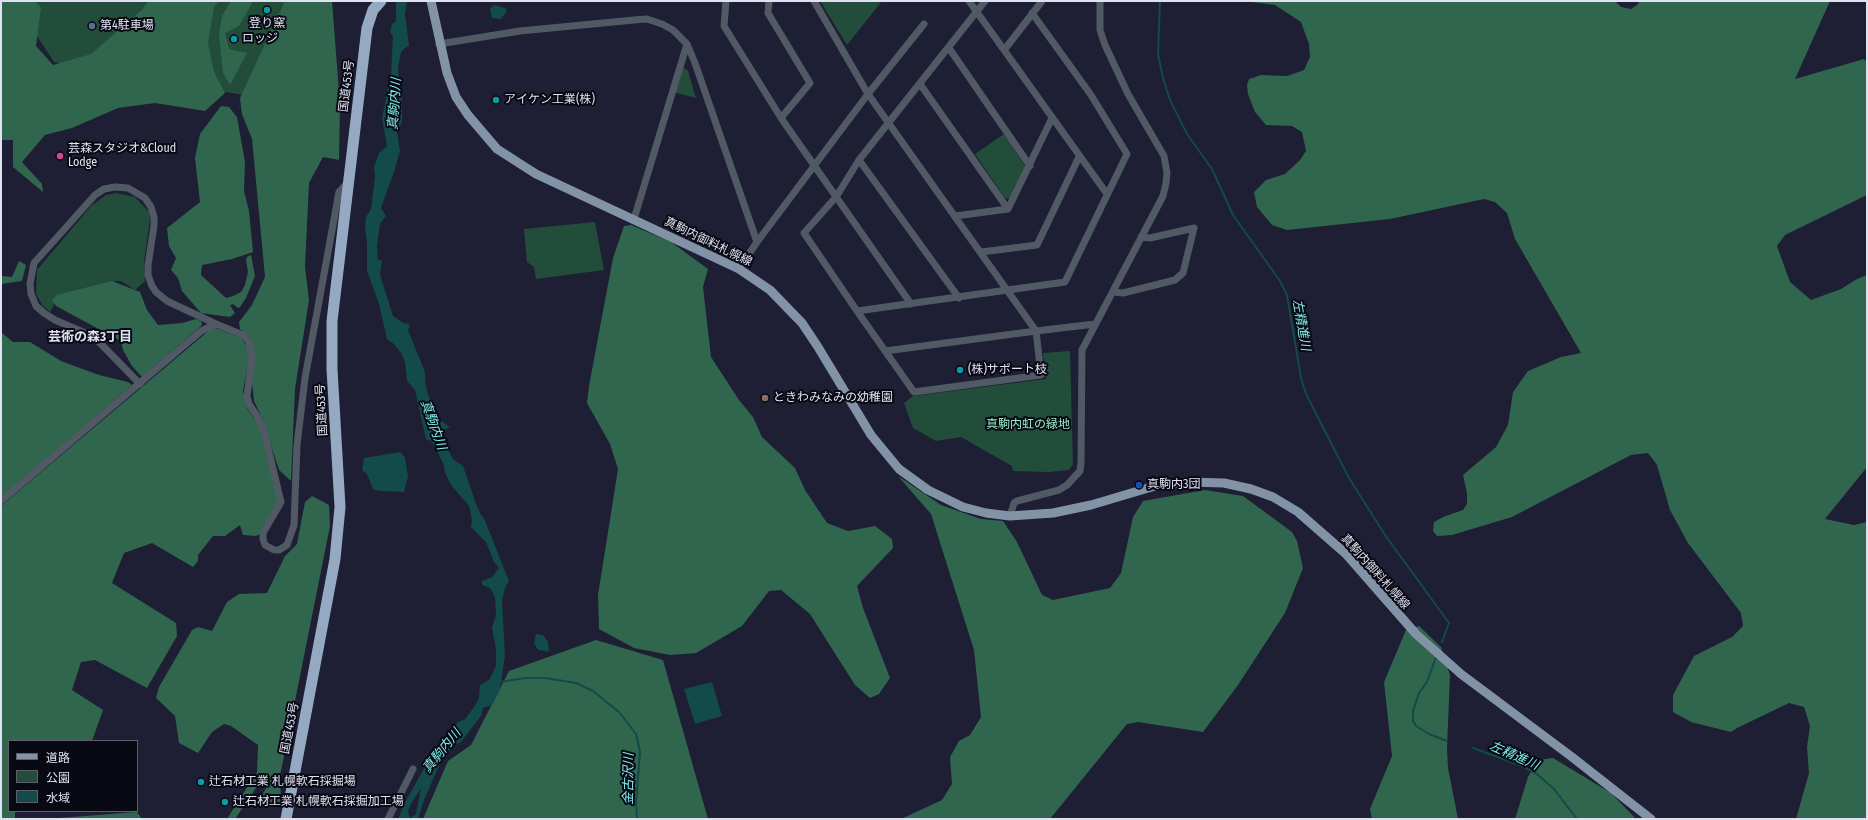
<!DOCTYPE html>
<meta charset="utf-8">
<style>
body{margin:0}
#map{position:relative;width:1868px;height:820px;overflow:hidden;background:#1e1e35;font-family:"Fira Sans Condensed","Noto Sans JP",sans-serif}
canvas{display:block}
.frame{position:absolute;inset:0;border:2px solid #e0e1f1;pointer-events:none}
.legend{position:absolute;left:8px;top:740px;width:130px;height:72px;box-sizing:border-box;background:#090913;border:1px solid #5f5f6c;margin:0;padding:5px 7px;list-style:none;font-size:12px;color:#e0e1f1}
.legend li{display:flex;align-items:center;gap:8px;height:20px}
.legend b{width:20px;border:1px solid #5f5f6c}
</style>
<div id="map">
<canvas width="1868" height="820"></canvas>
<div class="frame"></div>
<ul class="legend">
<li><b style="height:5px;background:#8293a8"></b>道路</li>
<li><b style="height:11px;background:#234d3b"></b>公園</li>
<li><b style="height:11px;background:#134a4a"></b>水域</li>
</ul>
</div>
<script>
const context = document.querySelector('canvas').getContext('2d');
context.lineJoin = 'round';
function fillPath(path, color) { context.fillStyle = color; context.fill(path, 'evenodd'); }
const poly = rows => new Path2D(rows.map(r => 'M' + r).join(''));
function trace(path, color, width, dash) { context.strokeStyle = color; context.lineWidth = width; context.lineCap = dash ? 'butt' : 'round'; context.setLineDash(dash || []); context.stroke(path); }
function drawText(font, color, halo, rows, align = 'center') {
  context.font = font + ' "Fira Sans Condensed","Noto Sans JP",sans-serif'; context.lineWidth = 4; context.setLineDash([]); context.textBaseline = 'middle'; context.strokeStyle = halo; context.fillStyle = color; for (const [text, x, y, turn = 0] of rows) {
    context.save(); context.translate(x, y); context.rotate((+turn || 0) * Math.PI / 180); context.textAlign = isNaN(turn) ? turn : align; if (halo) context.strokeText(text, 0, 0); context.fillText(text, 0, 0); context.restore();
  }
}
fillPath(poly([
 [1,1,288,1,249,96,54,62,29,24],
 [820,1,882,1,847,45],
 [683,67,688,71,696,98,673,92],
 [1004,134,1025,166,1010,199,1005,198,975,154],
 [117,193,135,197,149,212,150,219,144,262,145,281,135,290,121,281,112,281,57,299,50,312,43,306,36,294,37,270,91,206,106,195],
 [595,222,604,270,536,279,534,267,527,262,524,229],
 [1070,351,1073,464,1069,470,1049,472,1013,471,1012,466,961,437,936,441,913,428,904,403,913,396,1046,379,1043,353]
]), '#234d3b');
fillPath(poly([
 [1,1,35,1,41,8,36,46,53,65,91,54,142,10,148,1,219,1,214,7,208,43,214,72,225,93,205,111,155,103,118,108,72,128,45,135,22,162,42,184,43,192,13,167,13,140,1,140],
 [231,1,253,1,239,26,225,33,229,49,247,53,230,85,223,73,219,35,222,16],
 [285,1,332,1,340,105,339,160,323,157,309,183,305,267,309,300,295,389,291,481,279,470,262,418,254,401,252,383,251,339,240,329,239,322,252,305,265,277,252,139,242,114,240,98],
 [1244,1,1615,1,1621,7,1631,9,1637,5,1640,1,1830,1,1795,79,1864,59,1867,63,1867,195,1785,235,1777,246,1790,282,1811,300,1841,289,1857,279,1867,275,1867,467,1825,519,1854,525,1867,522,1867,819,1796,819,1809,773,1807,747,1810,726,1804,707,1789,703,1737,728,1731,732,1691,722,1673,712,1673,695,1694,656,1732,637,1743,626,1741,613,1688,543,1670,510,1657,465,1648,453,1631,455,1512,517,1452,535,1437,536,1433,531,1434,522,1443,517,1463,510,1467,504,1467,493,1463,475,1496,447,1508,425,1513,392,1528,371,1561,357,1581,353,1515,239,1507,213,1495,202,1484,199,1390,219,1287,230,1272,225,1257,207,1254,192,1266,180,1285,174,1300,160,1306,151,1302,132,1292,126,1266,125,1255,112,1248,94,1247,85,1249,79,1261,75,1287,76,1304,70,1310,57,1309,44,1301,22,1275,5],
 [221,106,229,107,237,117,245,162,244,191,249,211,253,252,232,259,202,265,201,275,226,298,233,296,241,292,245,285,248,272,246,260,247,257,251,255,255,276,246,298,240,307,238,308,233,304,230,305,235,313,230,317,201,313,182,291,178,278,171,270,176,258,169,246,167,228,200,202,195,158,200,134],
 [631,225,671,242,708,269,703,287,711,357,739,400,753,417,762,437,795,468,805,490,827,523,848,531,875,526,892,539,893,548,857,586,863,608,890,678,879,694,870,698,855,685,810,614,781,590,769,591,742,626,696,653,670,655,634,648,599,629,598,595,618,469,610,444,587,403,589,386,613,258,624,226],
 [19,261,26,265,22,281,1,284,1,276,12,277],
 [112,281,140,292,147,310,158,325,182,323,196,319,201,321,202,325,142,377,132,366,123,350,121,341,56,306,52,300,57,295],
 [213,327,241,338,248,348,249,359,243,391,247,408,262,430,279,501,268,530,256,536,243,535,240,525,225,536,213,536,198,555,198,561,193,567,152,543,124,553,112,583,176,623,177,636,147,688,95,660,81,662,72,690,103,710,92,741,9,741,9,811,15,811,15,819,1,819,1,506],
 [1,332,13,342,30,342,61,361,99,375,128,382,132,385,26,476,1,504],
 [898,476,941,505,981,519,1003,521,1017,542,1042,595,1053,600,1110,588,1121,573,1133,517,1143,501,1205,490,1243,496,1292,532,1297,541,1303,568,1285,613,1238,685,1203,732,1138,722,1127,724,1050,819,901,819,942,800,952,784,950,757,959,741,970,735,981,717,974,650,931,514],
 [312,496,329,505,330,526,280,776,281,803,259,801,271,779,264,776,235,819,227,819,257,772,258,745,231,726,224,724,212,732,198,753,179,743,175,716,156,698,159,687,192,630,198,627,212,631,227,602,239,594,267,593,285,556,297,544,305,502],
 [1419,626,1441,647,1450,675,1447,748,1448,768,1458,819,1372,819,1370,809,1392,756,1384,682,1406,630],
 [596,640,663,660,708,819,423,819,448,761,471,745,509,671],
 [1553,758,1611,793,1636,819,1515,819,1528,777,1538,760],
 [137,812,142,819,53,819,59,818]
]), '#30664e');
fillPath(poly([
 [396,1,407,1,405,15,409,45,401,52,398,67,399,90,402,93,402,122,397,131,400,151,394,172,381,208,386,216,380,224,377,246,378,260,382,260,380,275,393,316,405,324,408,323,410,326,408,330,425,372,425,381,428,395,440,420,450,427,442,431,444,441,453,459,463,466,476,504,481,515,484,518,509,581,505,588,502,601,505,656,500,690,492,705,483,708,481,716,461,742,453,746,442,759,424,800,418,819,398,819,404,804,427,763,435,755,458,722,465,719,474,707,479,698,480,685,489,680,496,666,496,650,492,628,496,615,495,597,490,588,482,585,482,581,492,577,499,568,494,562,486,542,471,527,472,520,469,506,451,485,445,473,444,465,436,449,431,441,426,439,415,390,407,381,405,362,401,353,394,344,387,339,379,304,367,271,367,242,365,227,366,217,371,209,375,176,374,167,379,153,387,146,382,118,391,74,393,37,390,32,392,24,396,21],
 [421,788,416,814,410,818,408,812,411,804],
 [494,5,505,8,507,11,501,19,492,18,490,9],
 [400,452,405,457,408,477,404,492,379,491,373,489,367,474,362,470,364,458],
 [536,634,543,635,548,642,549,652,538,650,534,643],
 [712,682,722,716,695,724,684,689]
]), '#134a4a');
trace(poly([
 [1160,1,1158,54,1163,78,1170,100,1187,134,1212,169,1233,215,1280,281,1287,295,1301,378,1306,394,1349,478,1385,535,1449,623,1442,642],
 [1436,657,1427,682,1419,693,1413,711,1413,721,1416,726,1429,734,1447,741],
 [500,682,525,678,545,678,576,683,593,691,619,712,636,734,640,752,636,803,637,819],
 [1473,748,1522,766,1537,774,1554,789,1577,819]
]), '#134a4a', 2);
trace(poly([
 [726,1,724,26,781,118,911,304],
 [769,1,768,13,810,83,781,118],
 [814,1,868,94,1036,331,1095,324],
 [969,1,1107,194],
 [439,44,520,31,634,20,647,19,662,24,673,30,687,44,695,63,757,242],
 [949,48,1030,166],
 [1005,49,1042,1],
 [920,84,1008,209],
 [859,160,959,298],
 [955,216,1008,209,1052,118],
 [634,219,687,44],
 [981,252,1037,245,1079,157],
 [739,269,757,242,868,94,924,24],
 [1113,292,1123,293,1175,280,1183,273,1194,228,1150,238,1141,237],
 [857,311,1065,282,1127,154,1091,95,1032,13],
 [885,351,1036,331,1041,375,914,392,857,311,804,233,836,197,859,160,985,1],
 [140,384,99,342,83,332,55,320,44,313,36,306,31,294,30,284,34,263,95,195,104,189,115,187,128,188,145,198,151,207,154,217,154,226,148,265,148,275,152,286,156,292,167,301,216,324],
 [1,501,201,331,216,324,243,335,249,342,252,358,247,396,249,404,257,416,264,431,281,502,263,533,263,539,265,545,274,550,279,550,287,545,294,525,297,445,305,378,339,192,348,182],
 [1010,516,1014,503,1017,501,1059,490,1067,485,1080,471,1081,463,1082,350,1163,196,1166,183,1167,173,1164,156,1128,94,1105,45,1100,30,1100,1],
 [388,819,413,769]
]), '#515a64', 7);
trace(poly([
 [431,1,447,73,456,97,468,115,497,149,536,174,739,269,770,290,802,323,818,347,871,435,899,469,928,490,963,507,986,513,1010,516,1053,513,1091,505,1155,486,1189,482,1224,483,1251,489,1273,497,1298,512,1346,554,1416,634,1461,674,1572,757,1651,819]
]), '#8293a8', 9);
trace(poly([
 [286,819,335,559,340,507,332,369,332,321,367,28,373,10,381,1]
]), '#95aac2', 11);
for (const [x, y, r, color] of [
 [267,10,4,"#0f9aa8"],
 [92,26,4,"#5c6f8a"],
 [234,39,4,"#0f9aa8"],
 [496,100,4,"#0f9aa8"],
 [60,156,4,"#d1479c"],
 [960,370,4,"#0f9aa8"],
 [765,398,4,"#8d6e63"],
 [1139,485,4,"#1a4fb4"],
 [201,782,4,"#0f9aa8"],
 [225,802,4,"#0f9aa8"]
]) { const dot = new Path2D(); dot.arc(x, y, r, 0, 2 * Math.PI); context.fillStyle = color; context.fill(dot); trace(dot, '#090913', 1.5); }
drawText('12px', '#e0e1f1', '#090913', [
 ["登り窯",267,24,"center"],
 ["第4駐車場",100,26],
 ["ロッジ",242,39],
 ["アイケン工業(株)",504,100],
 ["芸森スタジオ&Cloud",68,149],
 ["Lodge",68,163],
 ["(株)サポート枝",968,370],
 ["ときわみなみの幼稚園",773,398],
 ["真駒内3団",1147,485],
 ["辻石材工業 札幌軟石採掘場",209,782],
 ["辻石材工業 札幌軟石採掘加工場",233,802]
], 'left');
drawText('12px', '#e0e1f1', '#090913', [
 ["国道453号",347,86,-83],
 ["真駒内御料札幌線",708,242,26],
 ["国道453号",322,410,-93],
 ["真駒内御料札幌線",1375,572,48],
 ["国道453号",290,728,-79]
]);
drawText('12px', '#99edc5', '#090913', [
 ["真駒内虹の緑地",1028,425]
]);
drawText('italic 13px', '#81ecec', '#090913', [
 ["真駒内川",395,104,-86],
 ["左精進川",1301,325,80],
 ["真駒内川",433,425,70],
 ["真駒内川",442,751,-51],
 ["左精進川",1514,756,24],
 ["金古沢川",629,779,-89]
]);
drawText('bold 13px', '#e0e1f1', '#090913', [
 ["芸術の森3丁目",90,337]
]);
</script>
